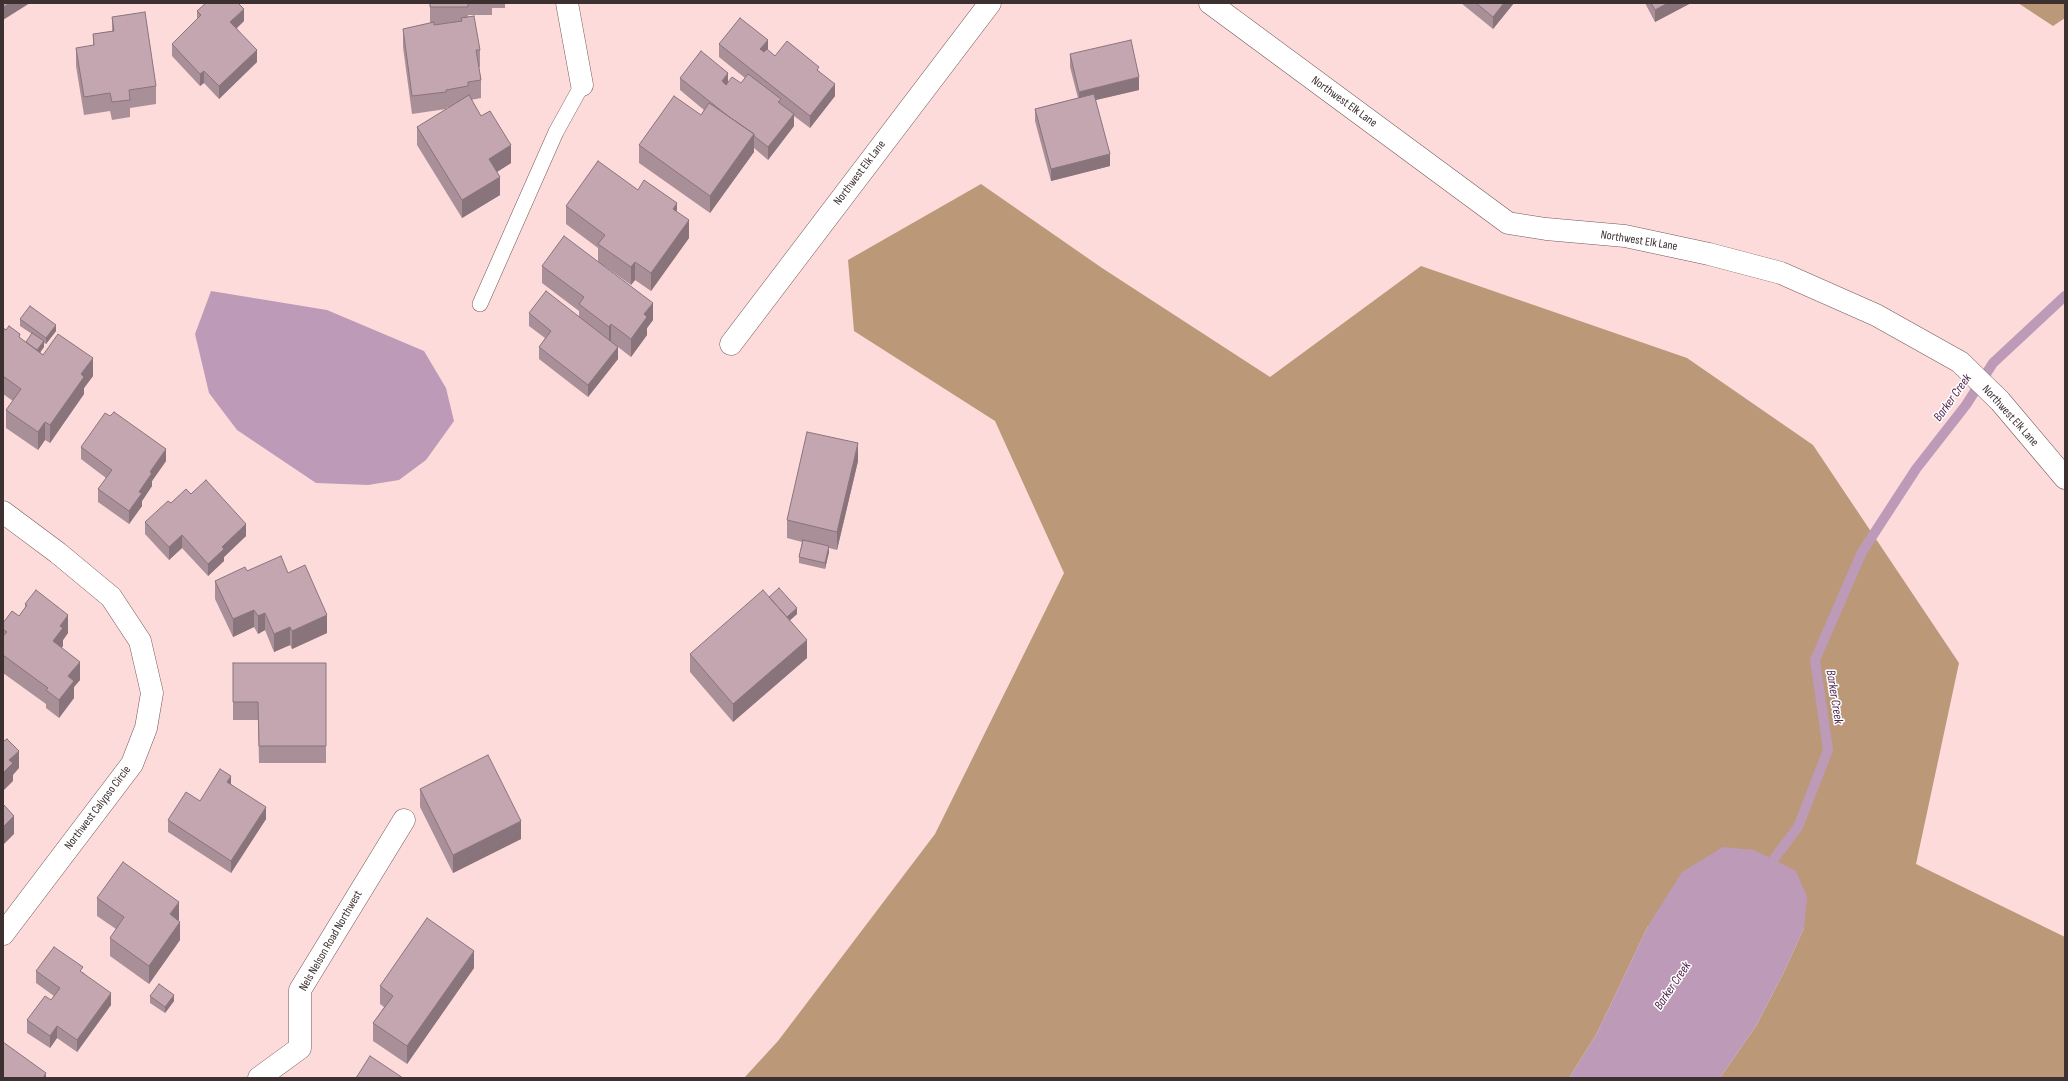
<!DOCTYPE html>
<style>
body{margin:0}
#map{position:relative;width:2068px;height:1081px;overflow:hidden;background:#fddbdb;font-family:"Sofia Sans Condensed",sans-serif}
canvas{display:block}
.frame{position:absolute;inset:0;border:4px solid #3c3030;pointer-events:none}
</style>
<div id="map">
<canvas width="2068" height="1081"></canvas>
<div class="frame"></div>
</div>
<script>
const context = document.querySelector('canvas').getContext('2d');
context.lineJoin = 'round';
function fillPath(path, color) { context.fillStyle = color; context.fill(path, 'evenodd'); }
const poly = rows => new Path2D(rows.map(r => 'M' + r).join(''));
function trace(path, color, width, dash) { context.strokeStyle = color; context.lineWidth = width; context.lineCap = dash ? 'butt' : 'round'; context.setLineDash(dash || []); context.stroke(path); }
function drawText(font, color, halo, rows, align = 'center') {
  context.font = font + ' "Sofia Sans Condensed",sans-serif'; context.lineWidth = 3; context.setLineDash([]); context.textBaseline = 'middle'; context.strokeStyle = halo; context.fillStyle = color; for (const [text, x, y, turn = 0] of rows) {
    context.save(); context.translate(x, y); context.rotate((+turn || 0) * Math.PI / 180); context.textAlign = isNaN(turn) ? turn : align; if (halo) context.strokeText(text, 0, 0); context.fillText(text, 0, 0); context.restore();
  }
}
fillPath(poly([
 [2018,3,2065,3,2065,18,2053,26],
 [981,184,1102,268,1270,377,1421,266,1687,358,1813,445,1959,663,1916,864,2065,937,2065,1078,1720,1078,1756,1026,1783,974,1804,928,1648,926,1597,1033,1569,1078,744,1078,778,1041,935,834,1064,573,995,421,854,331,848,260]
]), '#ba9878');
fillPath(poly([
 [211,291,327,310,424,351,446,388,454,421,426,460,399,480,368,485,316,483,237,430,209,393,195,334],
 [1723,847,1754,850,1796,871,1807,897,1804,928,1783,974,1756,1026,1720,1078,1569,1078,1597,1033,1648,926,1682,872]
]), '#be9ab9');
trace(poly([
 [1767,868,1798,827,1828,750,1815,660,1862,552,1916,469,1966,405,1993,363,2065,296]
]), '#be9ab9', 10);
const service = poly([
 [480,304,556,132,582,85]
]);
const minor = poly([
 [567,3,582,85],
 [1210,3,1508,223,1546,229,1625,236,1709,254,1781,273,1876,315,1960,362,2000,401,2065,478],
 [731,344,990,3],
 [3,512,58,553,111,597,140,641,152,693,146,728,132,764,3,934],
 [259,1078,300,1048,300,990,404,820]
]);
trace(service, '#745758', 16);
trace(minor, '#745758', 23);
trace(service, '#fff', 15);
trace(minor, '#fff', 22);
fillPath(poly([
 [430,3,505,3,505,8,492,8,492,15,468,15,468,17,480,50,480,67,479,67,481,80,481,98,471,100,511,163,497,172,500,195,462,218,417,145,417,127,450,107,446,108,446,109,412,114,403,47,403,29,430,23],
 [1461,3,1514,3,1493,29],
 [1645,3,1691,3,1655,22],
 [197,11,244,21,237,28,257,62,219,99,204,83,200,86,172,56,172,44,197,19],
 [112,17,156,86,156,104,130,108,130,117,112,120,110,111,84,115,76,66,76,48,93,46,93,34,112,31],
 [719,44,768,50,775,56,819,71,835,96,810,128,794,116,794,126,768,160,754,148,754,152,710,213,639,163,639,145,701,115,704,110,680,90,680,78,741,83,745,78,719,57],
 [1070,54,1139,90,1095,100,1110,166,1051,181,1035,121,1035,109,1078,98,1070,67],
 [638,190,677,212,689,238,651,291,635,280,631,285,603,265,653,320,647,328,647,335,631,357,618,347,618,359,588,397,539,359,539,347,545,338,529,326,529,313,579,317,579,311,542,283,542,266,598,262,598,248,566,224,566,206],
 [20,319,56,331,46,344,44,343,44,347,40,352,43,355,93,376,84,388,84,394,50,443,45,440,38,450,6,428,6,410,13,401,3,394,3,328,26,342,32,334,20,326],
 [81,447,166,461,152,481,152,486,142,501,142,506,129,524,98,502,98,489,106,478,81,459],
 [858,461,837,550,829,548,829,552,825,569,799,563,799,557,802,542,787,538,787,520],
 [191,494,246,536,224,557,224,561,208,576,182,548,169,560,145,534,145,522,171,503],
 [247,571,288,573,327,633,292,649,290,645,274,652,265,630,258,634,254,627,233,637,215,599,215,581],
 [769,597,797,614,790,620,807,658,733,722,690,672,690,654],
 [25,604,68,633,63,640,63,646,61,648,80,680,74,687,74,698,59,718,46,708,46,704,3,673,3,623,19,616,25,608],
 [233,663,326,663,326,763,259,763,258,720,233,720],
 [231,784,266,819,231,873,168,832,168,820,200,801],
 [420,789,521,839,453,873,420,807],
 [97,898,179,920,178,921,180,940,149,984,110,956,110,938,116,929,97,916],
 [474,968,407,1064,373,1041,373,1023,384,1007,380,1004,380,986],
 [36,971,83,972,111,1005,77,1052,57,1038,50,1048,27,1033,27,1020,51,1000,54,996,36,983],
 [150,996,174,1001,165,1013,150,1003]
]), '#a98f98');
fillPath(poly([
 [10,3,30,3,3,20,3,7],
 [1504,3,1514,3,1493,29,1493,17],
 [1668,3,1691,3,1655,22,1655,10],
 [244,9,244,21,230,34,230,22],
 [768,40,768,52,760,61,760,49],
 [257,50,257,62,219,99,219,86],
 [204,71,204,83,200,86,200,74],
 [728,73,728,85,722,94,722,81],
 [1139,77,1139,90,1079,104,1079,92],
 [835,84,835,96,810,128,810,116],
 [794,114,794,126,768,160,768,147],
 [754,134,754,152,710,213,710,196],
 [511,145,511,163,489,177,489,159],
 [1110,154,1110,166,1051,181,1051,169],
 [500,177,500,195,462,218,462,200],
 [677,203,677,221,673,209],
 [689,220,689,238,651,291,651,273],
 [635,262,635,280,631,285,631,267],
 [653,303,653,320,647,328,647,335,631,357,631,339,644,314],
 [611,324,611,342,609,345,609,327],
 [56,325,56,331,46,344,46,338],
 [44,341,44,347,37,357,37,351],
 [618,347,618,359,588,397,588,385],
 [93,358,93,376,84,388,84,394,50,443,50,425,81,374],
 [45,422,45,440,38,450,38,432],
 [858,443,858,461,837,550,837,532],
 [166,449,166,461,152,481,152,486,142,501,142,506,129,524,129,511,150,472],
 [246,524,246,536,224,557,224,561,208,576,208,564,222,547],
 [182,535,182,548,169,560,169,547],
 [829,546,829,552,825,569,825,563],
 [797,608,797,614,785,625,785,618],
 [254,610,254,627,233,637,233,619],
 [265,613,265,630,258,634,258,616],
 [68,615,68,633,63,640,63,646,53,659,53,641,60,626],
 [327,615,327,633,292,649,292,631],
 [290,627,290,645,274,652,274,634],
 [807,640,807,658,733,722,733,704],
 [80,662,80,680,74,687,74,698,59,718,59,700,68,676],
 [19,751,19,768,13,775,13,781,3,791,3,773,9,760],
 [231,776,231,788,227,782],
 [266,807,266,819,231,873,231,861],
 [14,816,14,834,3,845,3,827],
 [521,821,521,839,453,873,453,855],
 [179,902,179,920,170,932,170,914],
 [180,922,180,940,149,984,149,966],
 [474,951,474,968,407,1064,407,1046],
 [111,993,111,1005,77,1052,77,1040],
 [174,995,174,1001,165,1013,165,1007],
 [57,1026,57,1038,50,1048,50,1036],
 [46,1073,46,1078,43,1078]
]), '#89747c');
const building = poly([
 [3,3,10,3,3,7,3,3],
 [206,3,238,3,244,9,230,22,257,50,219,86,204,71,200,74,172,44,201,15,197,11,206,3],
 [430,3,468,3,468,7,430,7,430,3],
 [1476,3,1504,3,1493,17,1476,3],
 [1651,3,1668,3,1655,10,1651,3],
 [145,12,156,86,129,90,130,100,112,102,110,93,84,97,76,48,94,45,93,34,114,31,112,17,145,12],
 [474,16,480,50,476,50,481,80,468,82,468,86,446,90,446,92,412,96,403,29,434,22,434,25,462,21,461,18,474,16],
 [740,18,768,40,760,49,764,52,767,49,775,56,787,41,819,67,817,70,835,84,810,116,719,44,740,18],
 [1131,40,1139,77,1079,92,1070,54,1131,40],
 [701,51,728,73,722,81,726,85,732,77,741,83,748,74,781,99,778,102,794,114,768,147,754,136,754,134,728,116,680,78,701,51],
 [1094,94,1110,154,1051,169,1035,109,1094,94],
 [469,95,481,116,490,111,511,145,489,159,500,177,462,200,417,127,469,95],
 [674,96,701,115,709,103,754,134,710,196,639,145,674,96],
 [598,161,638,190,644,180,677,203,673,209,689,220,651,273,635,262,631,267,598,244,605,235,566,206,598,161],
 [564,236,653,303,644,314,647,317,631,339,611,324,609,327,579,304,584,297,542,266,564,236],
 [546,291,618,347,588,385,539,347,551,331,529,313,546,291],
 [30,306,56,325,46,338,20,319,30,306],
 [9,326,20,334,19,337,43,355,58,334,93,358,81,374,84,377,50,425,45,422,38,432,6,410,21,389,3,376,3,328,6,330,9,326],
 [32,333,44,341,37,350,26,342,32,333],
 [114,412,166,449,150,472,152,473,139,492,142,493,129,511,98,489,112,470,81,447,105,413,110,416,114,412],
 [807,432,858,443,837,532,787,520,807,432],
 [206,480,246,524,222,547,224,549,208,564,182,535,169,547,145,522,168,501,171,503,186,489,191,494,206,480],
 [803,540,829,546,825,563,799,557,803,540],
 [281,556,288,573,305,565,327,615,292,631,290,627,274,634,265,613,258,616,254,610,233,619,215,581,245,567,247,571,281,556],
 [779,588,797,608,787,617,769,597,779,588],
 [36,590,68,615,60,626,63,628,53,641,80,662,68,676,74,681,59,700,46,690,48,688,3,655,3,636,7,632,3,629,3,623,12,611,19,616,27,605,25,604,36,590],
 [763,590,807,640,733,704,690,654,763,590],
 [233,663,326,663,326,746,259,746,258,702,233,702,233,663],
 [7,739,19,751,9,760,13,763,3,773,3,740,4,741,7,739],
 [488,755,521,821,453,855,420,789,488,755],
 [220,769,231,776,227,782,266,807,231,861,168,820,186,792,200,801,220,769],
 [3,804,14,816,3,827,3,804],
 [123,862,179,902,170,914,180,922,149,966,110,938,124,917,97,898,123,862],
 [427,918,474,951,407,1046,373,1023,393,996,380,986,427,918],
 [54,947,83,967,80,971,111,993,77,1040,57,1026,50,1036,27,1020,45,996,51,1000,60,988,36,971,54,947],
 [159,984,174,995,165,1007,150,996,159,984],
 [3,1042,46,1073,43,1078,3,1078,3,1042],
 [370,1056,403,1078,356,1078,370,1056]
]);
fillPath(building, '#c4a6b1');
trace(building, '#89747c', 1);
drawText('12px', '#3c3030', '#fff', [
 ["Northwest Elk Lane",1344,102,36],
 ["Northwest Elk Lane",860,173,-53],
 ["Northwest Elk Lane",1639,241,9],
 ["Northwest Elk Lane",2010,416,48],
 ["Northwest Calypso Circle",98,808,-53],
 ["Nels Nelson Road Northwest",331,941,-60]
]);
drawText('italic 13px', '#53254e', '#fff', [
 ["Barker Creek",1953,398,-54],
 ["Barker Creek",1834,697,81],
 ["Barker Creek",1673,986,-56]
]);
</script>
